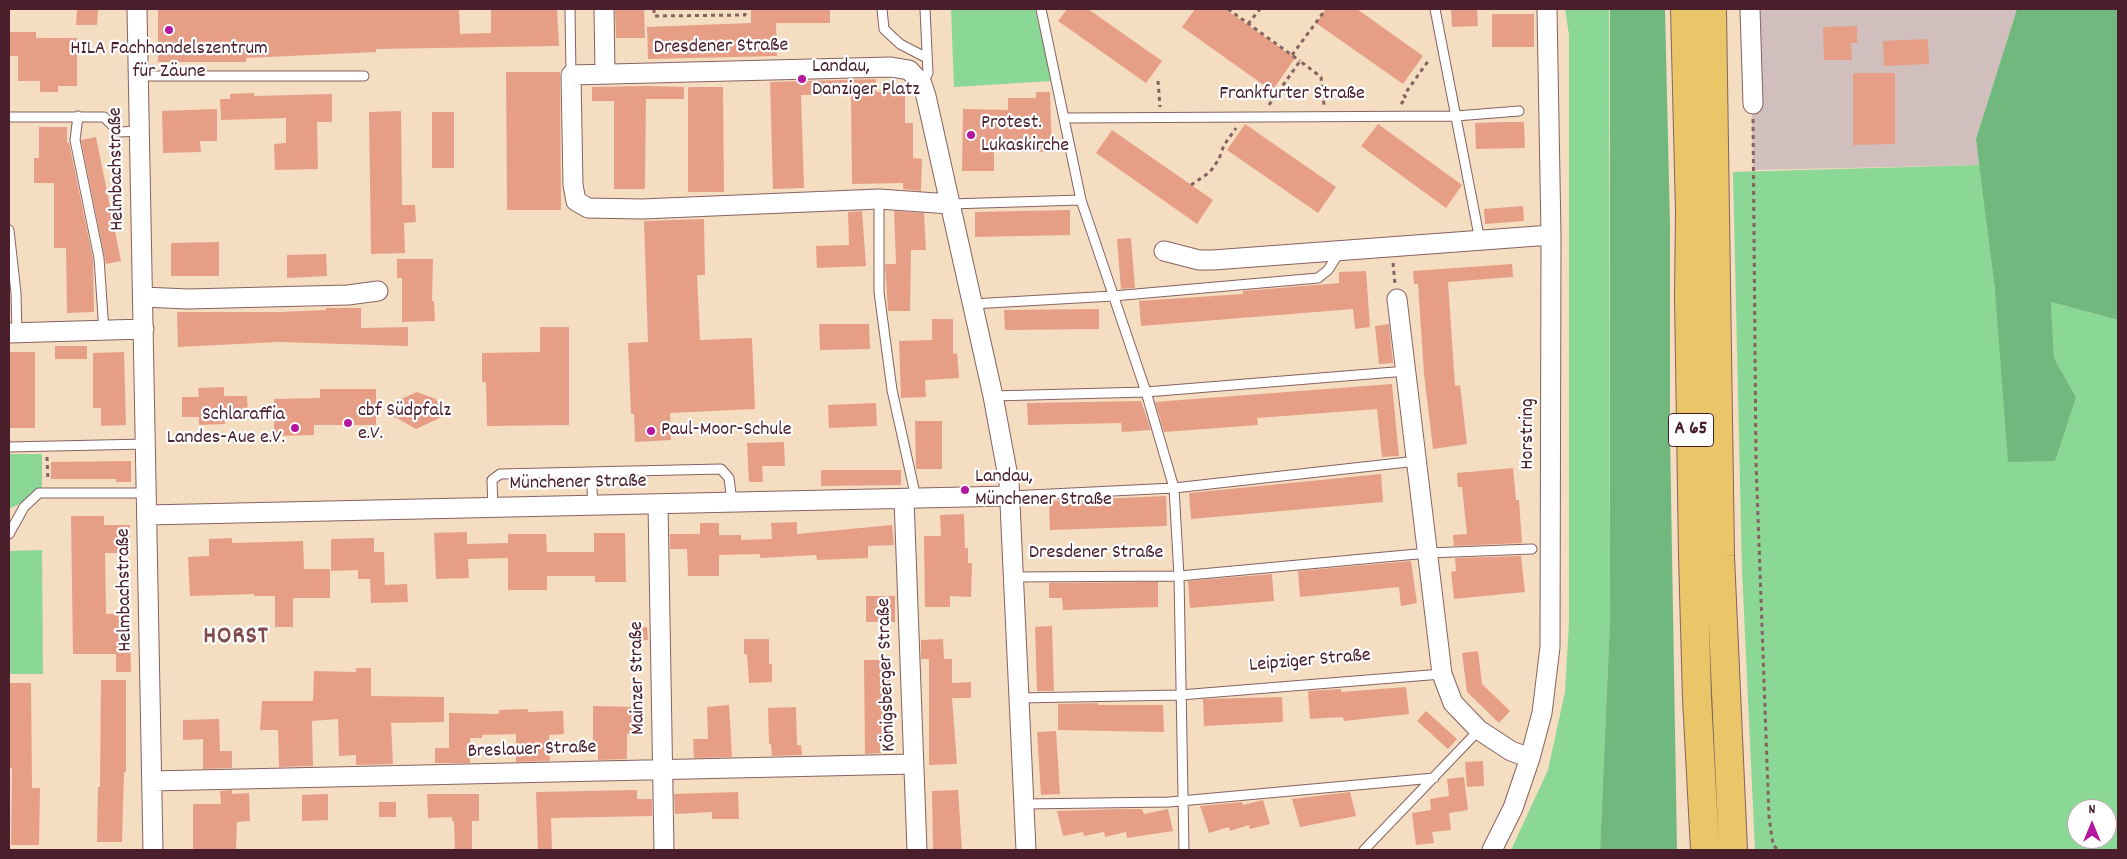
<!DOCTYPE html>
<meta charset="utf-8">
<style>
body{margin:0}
#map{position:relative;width:2127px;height:859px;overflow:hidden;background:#f5ddc1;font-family:Dekko,sans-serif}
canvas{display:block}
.frame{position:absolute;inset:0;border:10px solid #4a1f2b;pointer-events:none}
.north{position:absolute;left:2067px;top:799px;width:50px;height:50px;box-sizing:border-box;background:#fff;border:1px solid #b7a5aa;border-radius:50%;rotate:0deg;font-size:14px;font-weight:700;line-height:20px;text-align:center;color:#4a1f2b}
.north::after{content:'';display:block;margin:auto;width:18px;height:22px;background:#b5179e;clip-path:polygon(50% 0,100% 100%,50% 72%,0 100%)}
</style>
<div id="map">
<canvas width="2127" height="859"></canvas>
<div class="frame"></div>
<div class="north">N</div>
</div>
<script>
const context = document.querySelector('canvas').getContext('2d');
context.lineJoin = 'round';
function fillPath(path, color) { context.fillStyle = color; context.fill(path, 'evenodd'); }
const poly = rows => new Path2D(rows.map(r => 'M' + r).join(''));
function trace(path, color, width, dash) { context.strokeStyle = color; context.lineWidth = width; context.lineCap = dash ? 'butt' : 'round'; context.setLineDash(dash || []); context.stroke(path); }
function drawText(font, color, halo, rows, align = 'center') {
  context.font = font + ' Dekko,sans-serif'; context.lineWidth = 4.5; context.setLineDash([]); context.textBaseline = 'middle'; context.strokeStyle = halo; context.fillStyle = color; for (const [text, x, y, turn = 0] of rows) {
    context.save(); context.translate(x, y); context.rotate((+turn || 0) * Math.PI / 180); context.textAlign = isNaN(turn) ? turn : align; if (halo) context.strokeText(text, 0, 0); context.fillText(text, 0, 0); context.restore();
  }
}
fillPath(poly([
 [1749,9,2017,9,1976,139,1980,165,1753,170]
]), '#d1bfbe');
fillPath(poly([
 [951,9,1035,9,1052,81,954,87],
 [1565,9,1609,9,1610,619,1600,850,1511,850,1548,770,1565,692,1569,623,1569,35],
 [1980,165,1995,290,2076,397,2054,358,2051,302,2118,320,2118,850,1755,850,1742,570,1733,172],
 [2077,809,2107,809,2107,839,2077,839],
 [9,454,42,454,42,488,37,495,9,509],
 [42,550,43,674,9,674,9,551]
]), '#8bd795');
fillPath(poly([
 [1610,9,1665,9,1670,226,1670,434,1677,850,1600,850,1610,619],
 [2017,9,2118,9,2118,320,2051,302,2054,358,2076,397,2055,461,2008,462,1995,290,1976,139]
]), '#70b87e');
fillPath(poly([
 [77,9,98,9,97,25,76,25],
 [158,9,459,9,460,34,491,33,491,9,557,9,559,46,376,49,376,52,246,58,246,62,158,62],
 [615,9,644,9,645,38,616,38],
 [751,9,830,9,830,23,776,23,777,56,648,59,647,27,751,23],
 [1067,9,1088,9,1162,61,1146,83,1058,21],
 [1195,9,1225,9,1295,58,1272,91,1182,27],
 [1326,9,1357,9,1423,56,1403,84,1316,23],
 [1451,9,1477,9,1478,26,1452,27],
 [1492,14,1534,14,1534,47,1492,47],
 [1857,26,1857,43,1851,43,1852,60,1824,60,1823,27],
 [9,32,36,32,36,38,77,38,77,86,58,86,58,92,40,92,40,81,18,81,18,56,9,56],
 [1928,39,1929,64,1884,66,1883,41],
 [506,72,560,72,561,210,507,210],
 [1853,73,1895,73,1895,144,1853,145],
 [876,79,876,92,905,92,905,123,913,123,913,158,922,159,921,191,903,189,903,183,852,184,851,95,801,95,804,188,773,189,770,82],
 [645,86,684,87,684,99,646,99,645,189,614,189,614,101,592,101,592,87],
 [688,87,723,87,724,192,688,192],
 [1036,92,1050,92,1052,152,994,151,994,171,962,171,963,109,1008,110,1008,98,1036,98],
 [254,93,254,96,332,94,332,122,317,122,318,169,275,170,274,144,286,143,286,118,221,120,220,99,230,99,230,94],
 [217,109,217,141,200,141,201,152,163,153,162,111],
 [401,111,402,205,415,205,416,222,404,223,405,253,371,254,369,112],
 [432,112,454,112,454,168,432,168],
 [1507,122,1524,122,1525,148,1476,149,1475,123],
 [1245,124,1336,187,1318,213,1227,150],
 [1378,124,1462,185,1446,208,1361,146],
 [39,127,67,127,67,143,69,142,93,259,94,312,67,313,66,248,54,248,54,183,34,183,34,158,39,158],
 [1112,130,1213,200,1197,224,1096,153],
 [96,137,121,261,106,264,81,140],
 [1523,206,1524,221,1485,224,1484,209],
 [1070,210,1070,235,975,237,975,212],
 [862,211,866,266,817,268,816,246,849,245,848,212],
 [894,211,924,213,926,250,911,250,910,311,888,311,885,264,896,264],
 [704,219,705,275,697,275,700,340,752,338,755,409,670,413,671,440,635,442,634,414,631,414,628,343,648,342,644,221],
 [1131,238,1135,288,1121,289,1117,239],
 [219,242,219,276,171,276,171,243],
 [326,254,327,276,287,278,287,255],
 [397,259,433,259,432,301,434,301,435,321,402,322,402,278,397,278],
 [1512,264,1513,277,1448,282,1455,386,1460,385,1467,444,1433,449,1424,374,1418,284,1414,284,1413,271],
 [1366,271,1370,327,1355,329,1353,309,1141,326,1139,301,1243,294,1243,291,1339,283,1339,272],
 [326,308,361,308,361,328,408,327,408,346,278,342,178,347,177,312,278,312,326,310],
 [1099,309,1099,329,1005,330,1004,310],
 [932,319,953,319,953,354,957,353,959,378,925,380,926,397,901,398,899,341,932,340],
 [819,324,869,324,870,349,820,350],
 [1389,324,1393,363,1379,364,1375,326],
 [540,327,569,327,569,425,487,426,486,382,482,382,482,353,540,352],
 [55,346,87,346,87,359,55,359],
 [9,352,35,352,35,428,9,428],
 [124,352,126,425,101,426,101,408,93,408,93,353],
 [1392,384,1399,456,1382,457,1377,409,1257,418,1258,425,1164,432,1155,402],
 [224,387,224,396,247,396,248,416,225,416,225,424,199,425,199,417,182,417,182,397,199,397,198,388],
 [320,389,376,389,376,425,314,425,314,435,274,436,274,399,320,398],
 [417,392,436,399,444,416,416,429,393,416,401,399],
 [1141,401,1151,430,1122,432,1121,423,1028,425,1027,403],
 [876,403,877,426,829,428,828,405],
 [915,421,942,421,942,469,916,469],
 [784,442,785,466,762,466,763,482,749,482,747,443],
 [131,461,131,482,116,482,116,479,51,479,51,462],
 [1513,468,1516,500,1519,500,1522,543,1454,546,1453,535,1467,534,1462,487,1458,487,1457,473],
 [821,470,901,470,901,485,821,486],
 [1381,474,1383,502,1191,519,1189,493],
 [1166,496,1167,526,1050,530,1049,501],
 [964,514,965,548,968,548,968,563,972,563,971,597,950,596,950,607,925,607,924,536,941,536,940,515],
 [71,516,104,516,104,525,130,525,130,553,105,553,106,614,130,613,131,672,116,672,116,654,73,654],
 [797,522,797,534,892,525,894,545,868,546,868,558,817,560,816,555,760,558,760,554,719,555,719,576,688,576,687,549,670,549,670,534,700,534,700,523,719,523,719,535,741,535,741,540,772,539,771,523],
 [467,532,467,544,508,543,508,534,546,534,547,552,594,552,594,533,625,533,626,582,595,582,595,576,547,576,547,590,508,590,508,558,468,559,469,578,436,579,434,533],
 [232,538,232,543,303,541,304,569,330,569,330,598,293,598,293,627,275,627,275,596,254,596,254,594,190,596,188,557,209,556,209,539],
 [374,538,374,552,384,552,385,585,407,584,408,602,371,603,370,579,358,579,358,570,331,571,331,539],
 [1521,556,1525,592,1454,599,1451,572,1456,571,1455,558],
 [1411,561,1417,603,1401,606,1399,587,1300,597,1298,571],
 [1272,574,1274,601,1190,608,1188,581],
 [1158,582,1158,607,1063,610,1062,598,1049,598,1049,583],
 [866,596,895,596,895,622,866,622],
 [1052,626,1054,691,1037,691,1035,627],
 [634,627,647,627,648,640,635,641],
 [744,639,769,639,769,664,772,664,772,682,749,683,747,654,744,654],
 [943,639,944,659,952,659,952,683,971,682,971,698,952,698,957,764,929,765,929,659,921,659,921,640],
 [1478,651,1482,684,1510,711,1499,723,1467,692,1462,653],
 [864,660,890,660,890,685,883,685,884,721,891,721,891,736,881,736,881,753,865,754],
 [356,668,371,668,371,696,444,697,444,722,391,723,393,764,356,765,356,755,339,756,338,719,312,721,313,766,279,767,278,730,260,730,262,701,313,701,314,671,356,672],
 [101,680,126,680,126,772,124,772,122,842,97,842,98,787,100,787],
 [9,683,31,683,32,788,40,788,39,845,11,845,12,768,9,768],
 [1406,687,1409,714,1344,721,1343,717,1310,719,1308,691,1341,689,1341,692],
 [1282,697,1283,722,1204,726,1203,699],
 [1098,703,1098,705,1163,705,1164,732,1058,730,1058,704],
 [729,705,732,757,694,758,693,739,708,739,707,707],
 [593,706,637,707,637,734,627,734,627,759,598,760,598,748,593,748],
 [796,707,797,745,801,745,802,755,772,756,771,744,769,744,768,708],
 [528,709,528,712,563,711,564,734,549,735,550,761,516,762,516,734,482,735,482,738,470,738,470,763,435,763,435,748,449,748,449,713,499,714,499,710],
 [1426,711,1457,739,1448,749,1417,721],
 [219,719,220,751,232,751,232,768,203,769,203,739,183,740,183,720],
 [1056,731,1060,794,1041,795,1037,732],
 [1483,761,1484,786,1467,787,1465,762],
 [1464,777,1468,810,1449,813,1451,830,1432,832,1434,843,1416,845,1412,813,1431,810,1430,799,1449,796,1447,779],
 [232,790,232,794,249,793,250,821,237,822,236,850,193,850,193,804,221,804,220,791],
 [637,790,637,799,652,799,652,816,551,818,552,850,538,850,536,792],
 [958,790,962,850,933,850,932,791],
 [738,792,739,819,712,819,712,812,675,814,674,794],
 [1350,792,1356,816,1300,827,1292,799],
 [328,794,328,820,302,821,302,795],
 [427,794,479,794,479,821,472,821,472,850,455,850,454,821,452,821,452,817,428,818],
 [1263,800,1270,824,1250,829,1249,825,1230,831,1229,827,1209,833,1200,806,1242,802,1243,805],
 [379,802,396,802,396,817,379,817],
 [1120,809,1142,809,1144,814,1168,809,1173,831,1127,838,1126,832,1105,837,1104,832,1084,836,1083,832,1063,836,1057,811]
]), '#e69f86');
const service = poly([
 [570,9,571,75],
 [882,9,884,29,900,44,927,58],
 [1041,9,1081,200,1146,392,1174,488,1179,576,1184,850],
 [1435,9,1480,241],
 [138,76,364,76],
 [922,84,928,73,925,9],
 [78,116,75,140,99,258,104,332],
 [9,117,104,117,119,132,140,131],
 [1065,118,1456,116,1519,111],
 [879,199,879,292,892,390,916,498],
 [950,204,1081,200],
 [9,230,16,293,17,333],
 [972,304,1113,296,1318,278,1328,270,1340,251],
 [993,396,1146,392,1407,371],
 [9,447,146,444],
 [591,472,593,506],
 [1010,496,1174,488,1417,461],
 [493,508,492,480,500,474,721,469,729,478,732,502],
 [9,534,24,507,39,493,147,493],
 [1014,577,1179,576,1428,553,1532,549],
 [1019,698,1180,695,1442,674],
 [1024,804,1169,802,1434,778],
 [1364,850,1479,730]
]);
const minor = poly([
 [137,9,153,850],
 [604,9,605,73],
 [1750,9,1753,104],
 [950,204,879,199,642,209,588,208,576,201,573,185,571,75,891,67,909,70,922,84,926,96,993,396,1009,482,1026,850],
 [1164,251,1199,260,1213,260,1551,235],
 [143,297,188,299,348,295,378,291],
 [1397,299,1442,674,1453,703,1479,730,1511,751,1530,758],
 [9,333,144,329],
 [904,499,917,850],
 [658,504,664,850],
 [147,515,1010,496],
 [152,781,914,764],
 [1492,850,1513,808,1530,758,1542,713,1550,647,1551,235,1547,9]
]);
const motorway = poly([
 [1685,9,1690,212,1689,296,1693,556,1697,698,1705,850],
 [1712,9,1720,556,1733,850]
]);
trace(service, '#866260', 11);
trace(minor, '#866260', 21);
trace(motorway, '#866260', 30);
trace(poly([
 [654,9,654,16,745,15,745,9],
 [1228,9,1300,61],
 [1248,24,1260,9],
 [1292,55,1326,9],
 [1158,81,1160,107],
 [1401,104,1406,98,1404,95,1429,60],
 [1269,105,1300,61,1321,77,1324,105],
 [1753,119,1756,462,1769,817,1773,845,1778,850],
 [1191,185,1210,172,1219,159,1224,145,1236,128],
 [1393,263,1395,284],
 [47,457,48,481]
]), '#866260', 3, [4, 4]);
trace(service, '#fff', 9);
trace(minor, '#fff', 19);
trace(motorway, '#ebc669', 28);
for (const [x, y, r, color] of [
 [169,30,5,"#b5179e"],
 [802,79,5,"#b5179e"],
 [971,135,5,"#b5179e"],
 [348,423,5,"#b5179e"],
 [295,428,5,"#b5179e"],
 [651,431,5,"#b5179e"],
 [965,490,5,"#b5179e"]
]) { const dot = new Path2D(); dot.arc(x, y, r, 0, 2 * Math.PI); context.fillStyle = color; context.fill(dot); trace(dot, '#fff', 2); }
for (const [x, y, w] of [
 [1691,430,45]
]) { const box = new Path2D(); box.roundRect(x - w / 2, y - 16.5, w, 33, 4); context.fillStyle = '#fff'; context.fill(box); trace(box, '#4a1f2b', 1); }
drawText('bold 19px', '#4a1f2b', null, [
 ["A 65",1691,430]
]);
drawText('20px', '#4a1f2b', '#fff', [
 ["Dresdener Straße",721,48,-1],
 ["Frankfurter Straße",1292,95],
 ["Helmbachstraße",118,169,-91],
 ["Horstring",1529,434,-90],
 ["Münchener Straße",578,484,-1],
 ["Dresdener Straße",1096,554],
 ["Helmbachstraße",126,590,-91],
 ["Leipziger Straße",1310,662,-5],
 ["Königsberger Straße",888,675,-92],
 ["Mainzer Straße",639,678,-91],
 ["Breslauer Straße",532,751,-2]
]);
drawText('20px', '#4a1f2b', '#fff', [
 ["HILA Fachhandelszentrum",169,50,"center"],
 ["für Zäune",169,73,"center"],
 ["Landau,",812,68],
 ["Danziger Platz",812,91],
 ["Protest.",981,124],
 ["Lukaskirche",981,147],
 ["cbf Südpfalz",358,412],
 ["e.V.",358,435],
 ["Schlaraffia",285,416,"right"],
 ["Landes-Aue e.V.",285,439,"right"],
 ["Paul-Moor-Schule",661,431],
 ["Landau,",975,478],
 ["Münchener Straße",975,501]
], 'left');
context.letterSpacing = '1px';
drawText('bold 25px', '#814c4b', '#fff', [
 ["HORST",236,639]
]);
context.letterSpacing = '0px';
</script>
